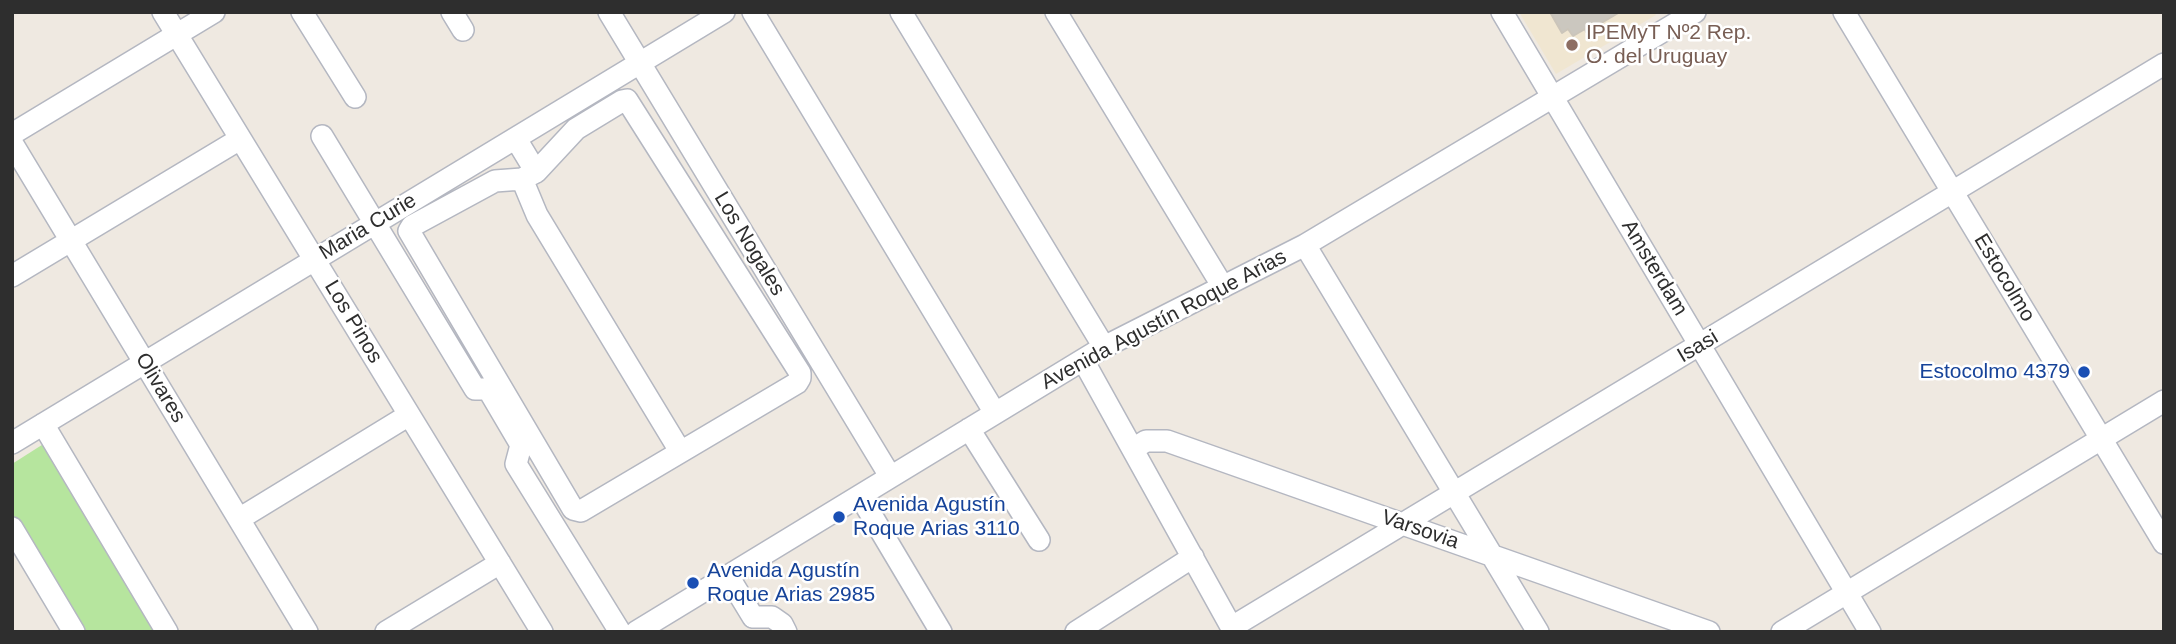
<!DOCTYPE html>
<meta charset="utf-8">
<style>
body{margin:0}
#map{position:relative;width:2176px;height:644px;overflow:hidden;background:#efe9e1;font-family:Arial,sans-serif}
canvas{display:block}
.frame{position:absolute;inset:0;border:14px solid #2e2e2e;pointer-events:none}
</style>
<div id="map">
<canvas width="2176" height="644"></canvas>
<div class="frame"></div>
</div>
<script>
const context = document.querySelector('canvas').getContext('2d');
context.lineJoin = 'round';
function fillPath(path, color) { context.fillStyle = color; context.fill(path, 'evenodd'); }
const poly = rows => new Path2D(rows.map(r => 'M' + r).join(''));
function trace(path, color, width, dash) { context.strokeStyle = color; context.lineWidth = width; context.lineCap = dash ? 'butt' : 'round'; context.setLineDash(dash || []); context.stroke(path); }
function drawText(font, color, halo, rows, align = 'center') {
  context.font = font + ' Arial,sans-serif'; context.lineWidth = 5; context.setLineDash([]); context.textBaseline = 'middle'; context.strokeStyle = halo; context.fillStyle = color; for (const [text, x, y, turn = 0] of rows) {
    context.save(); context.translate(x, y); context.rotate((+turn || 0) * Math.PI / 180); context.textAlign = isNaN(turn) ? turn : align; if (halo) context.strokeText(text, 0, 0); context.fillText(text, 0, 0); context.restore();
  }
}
fillPath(poly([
 [1519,12,1654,12,1656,15,1556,74]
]), '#f0e6d1');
fillPath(poly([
 [45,443,155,632,83,632,12,513,12,464]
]), '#b6e59e');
const building = poly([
 [1550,12,1620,12,1586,32,1585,29,1573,36,1568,29,1562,33,1550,12]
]);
fillPath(building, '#cbc7bf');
trace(building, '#cbc5ba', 2);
const minor = poly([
 [163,12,542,632],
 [302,12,355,97],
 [452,12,463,30],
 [609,12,890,476],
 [753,12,995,413],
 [901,12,1104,347],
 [1056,12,1223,287],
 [1502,12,1870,632],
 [1844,12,2164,543],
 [12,134,214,12],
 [322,136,475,389,488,389,521,445,516,464,620,632],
 [516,139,536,172,522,179,537,215,680,451],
 [12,143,307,632],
 [522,179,495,181,412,226,409,231,573,509,581,511,797,383,800,378,800,373,627,100,622,101,576,129,536,172],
 [1305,245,1538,632],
 [12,276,240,139],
 [1083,360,1234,632],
 [43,424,167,632],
 [969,429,1039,540],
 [12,443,724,12],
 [1133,449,1146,441,1167,441,1709,632],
 [860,496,941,632],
 [239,519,409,415],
 [12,528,74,632],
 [728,576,753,617],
 [753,617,772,617,782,624,786,632],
 [1232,627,2164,64],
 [386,632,500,563],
 [636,632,1104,347,1305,245,1695,12],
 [1076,632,1193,557],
 [1782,632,2164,401]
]);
trace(minor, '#b4b7c1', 24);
trace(minor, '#fff', 21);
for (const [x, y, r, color] of [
 [1572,45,7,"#8d6e63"],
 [2084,372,7,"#1a4fb4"],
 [839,517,7,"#1a4fb4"],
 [693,583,7,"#1a4fb4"]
]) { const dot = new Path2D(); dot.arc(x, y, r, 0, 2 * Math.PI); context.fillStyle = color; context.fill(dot); trace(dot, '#fff', 2.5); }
drawText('21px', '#785e54', '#fff', [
 ["IPEMyT Nº2 Rep.",1586,33],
 ["O. del Uruguay",1586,57]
], 'left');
drawText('21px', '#2e2e2e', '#fff', [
 ["Maria Curie",368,227,-31],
 ["Los Nogales",749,244,59],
 ["Amsterdam",1654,268,59],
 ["Estocolmo",2004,278,59],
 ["Avenida Agustín Roque Arias",1164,320,-28],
 ["Los Pinos",353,322,59],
 ["Isasi",1698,347,-31],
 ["Olivares",160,388,59],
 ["Varsovia",1420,530,19]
]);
drawText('21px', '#164399', '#fff', [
 ["Estocolmo 4379",2070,372,"right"],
 ["Avenida Agustín",853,505],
 ["Roque Arias 3110",853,529],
 ["Avenida Agustín",707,571],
 ["Roque Arias 2985",707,595]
], 'left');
</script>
